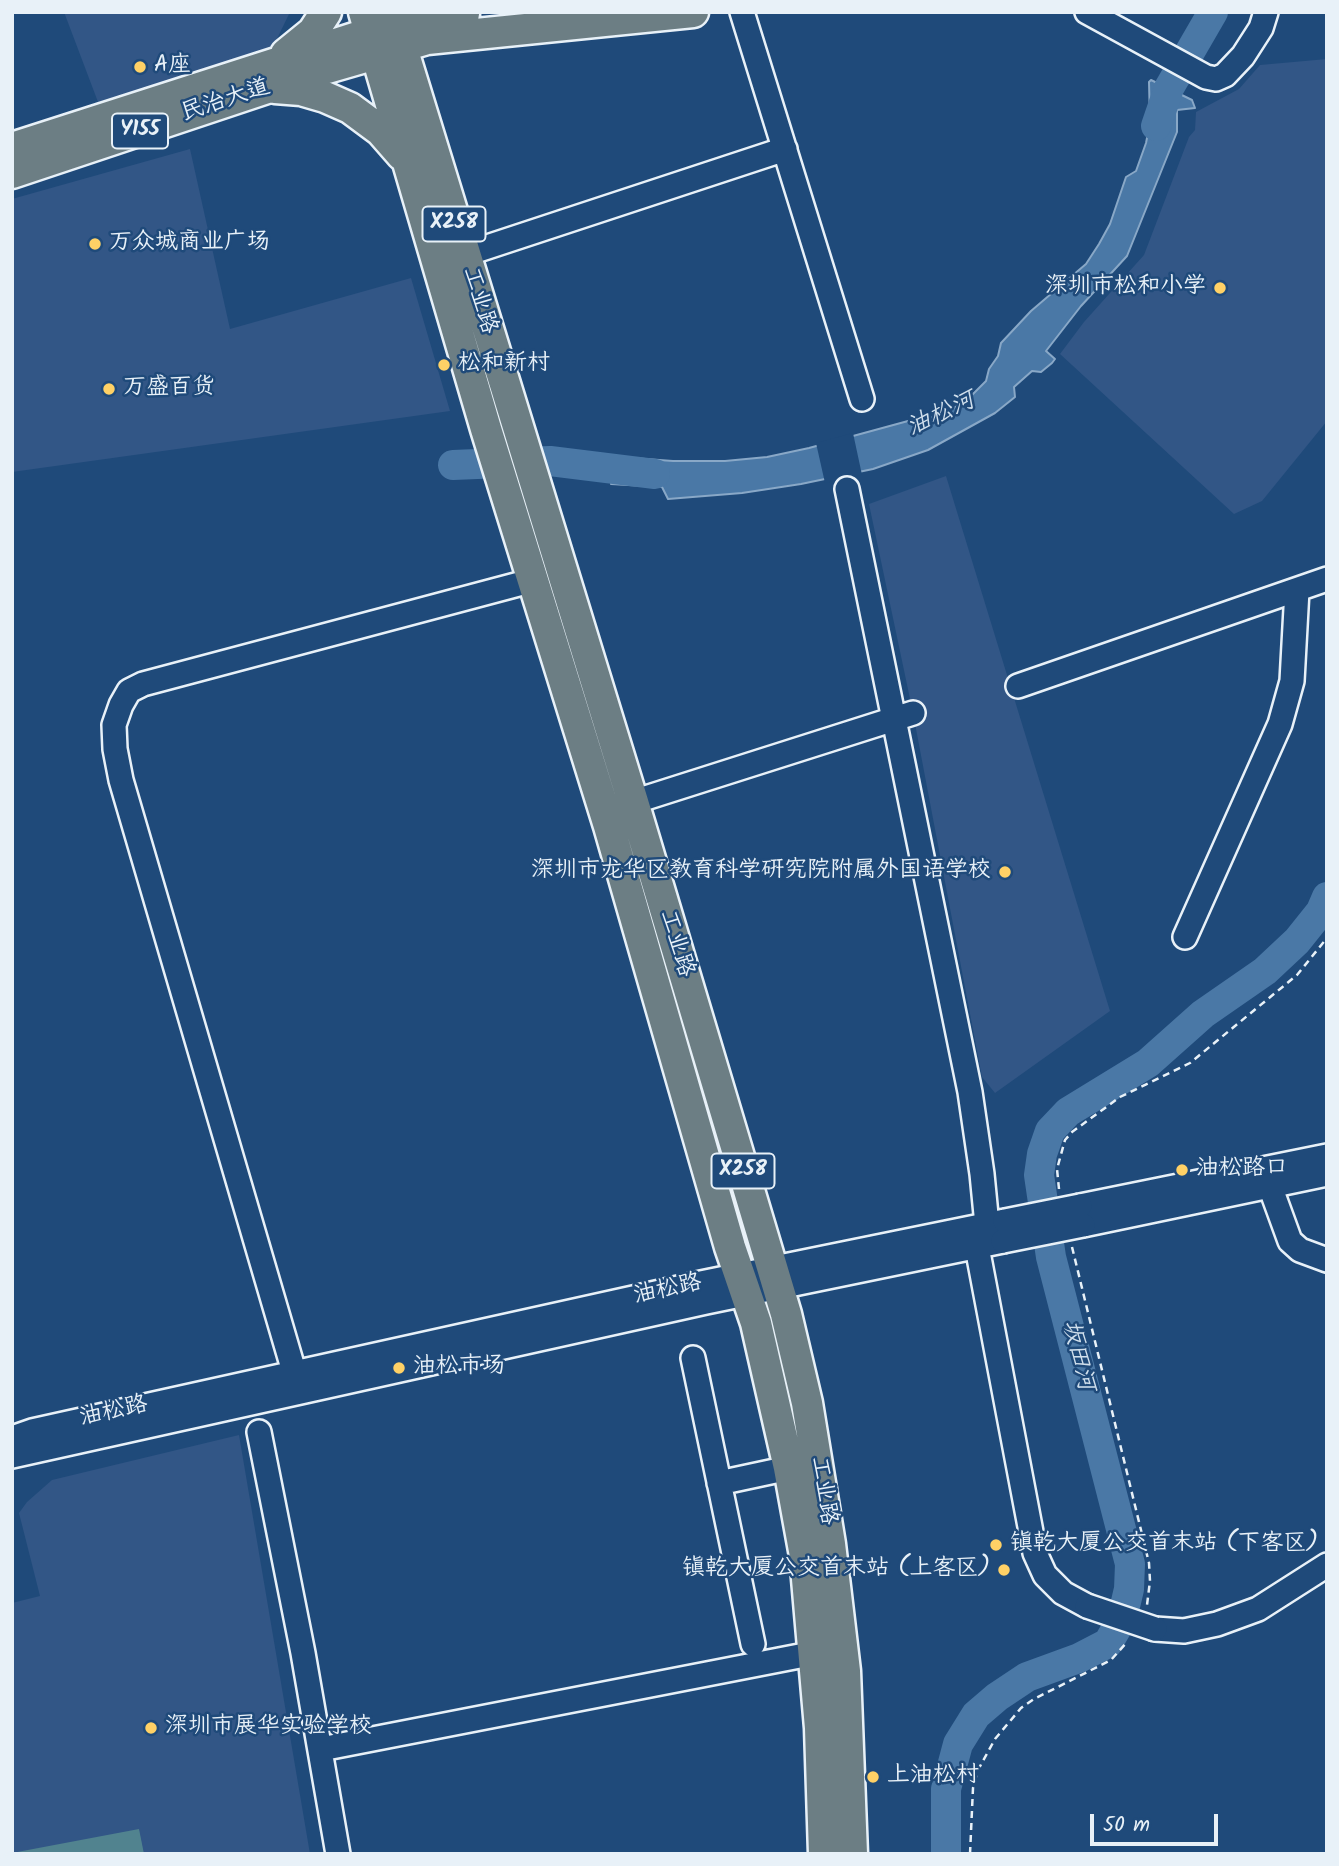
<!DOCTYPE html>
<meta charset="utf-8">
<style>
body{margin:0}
#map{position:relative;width:1339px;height:1866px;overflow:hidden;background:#1f4a7a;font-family:Kalam,sans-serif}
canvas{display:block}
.frame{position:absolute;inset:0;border:14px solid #e8f1f8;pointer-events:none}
.scale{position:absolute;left:1090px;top:1814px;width:128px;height:32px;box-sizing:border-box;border:4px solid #e8f1f8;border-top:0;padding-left:9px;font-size:21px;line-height:24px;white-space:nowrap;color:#e8f1f8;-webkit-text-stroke:5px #1f4a7a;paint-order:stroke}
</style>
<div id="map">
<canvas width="1339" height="1866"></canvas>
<div class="frame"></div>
<div class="scale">50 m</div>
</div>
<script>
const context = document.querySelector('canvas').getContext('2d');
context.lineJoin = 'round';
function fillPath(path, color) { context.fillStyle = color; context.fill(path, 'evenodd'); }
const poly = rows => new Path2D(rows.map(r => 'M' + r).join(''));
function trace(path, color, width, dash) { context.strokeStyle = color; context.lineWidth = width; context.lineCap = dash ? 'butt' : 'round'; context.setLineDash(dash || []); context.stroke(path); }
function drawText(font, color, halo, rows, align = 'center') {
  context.font = font + ' Kalam,"LXGW WenKai TC",sans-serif'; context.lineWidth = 5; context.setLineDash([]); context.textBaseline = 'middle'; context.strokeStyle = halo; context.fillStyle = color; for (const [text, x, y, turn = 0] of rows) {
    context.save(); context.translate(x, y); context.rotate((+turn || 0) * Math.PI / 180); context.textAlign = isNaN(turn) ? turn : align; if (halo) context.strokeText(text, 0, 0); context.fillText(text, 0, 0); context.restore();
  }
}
fillPath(poly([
 [64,12,290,12,272,49,98,102],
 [1327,59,1327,421,1262,501,1234,514,1060,354,1084,322,1144,255,1189,137,1195,130,1196,112,1239,89,1260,65],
 [190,149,230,329,411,278,450,411,12,472,12,199],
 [946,476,1110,1011,995,1093,982,1077,913,713,869,504],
 [239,1435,310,1854,12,1854,12,1603,40,1596,19,1513,27,1502,52,1480]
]), '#325686');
fillPath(poly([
 [139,1829,144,1854,12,1854,12,1853]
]), '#51838f');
const water = poly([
 [1151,80,1192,100,1195,108,1177,110,1177,132,1127,256,1081,306,1046,351,1055,359,1052,363,1041,372,1032,371,1014,387,1015,397,995,413,928,450,873,469,801,484,742,493,668,499,662,487,611,484,618,457,673,461,725,461,767,457,809,448,908,421,928,419,951,410,970,397,986,381,989,369,998,356,1001,343,1031,311,1086,264,1099,244,1110,224,1126,177,1136,171,1146,143,1150,123,1149,82,1151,80]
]);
fillPath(water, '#4a78a6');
trace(water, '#89a8c7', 2);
fillPath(poly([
 [853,433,862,475,825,483,816,443]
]), '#1f4a7a');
trace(poly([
 [1156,126,1169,88,1213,12],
 [453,465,550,461,655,474],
 [946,1854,946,1789,958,1744,976,1715,997,1697,1027,1677,1079,1658,1108,1643,1122,1619,1129,1589,1130,1564,1051,1257,1039,1175,1042,1154,1050,1131,1068,1112,1148,1063,1203,1014,1265,971,1297,941,1321,911,1327,897]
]), '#4a78a6', 30);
const minor = poly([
 [742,12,862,399],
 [1087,12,1206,77,1216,79,1225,75,1243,56,1261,28,1266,12],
 [463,255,785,149],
 [847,489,970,1092,982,1174,987,1225],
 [1018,686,1327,579],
 [633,802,913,713],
 [1185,937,1280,724,1292,681,1297,590],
 [1270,1186,1290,1241,1300,1250,1327,1260],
 [1080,1206,1327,1156],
 [1083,1225,1327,1174],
 [977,1247,1035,1553,1045,1575,1063,1593,1087,1606],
 [693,1358,753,1644],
 [300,1392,121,780,115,749,114,725,121,705,129,691,143,684,534,580],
 [259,1432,303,1653,338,1854],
 [12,1438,32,1431,701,1283,1005,1221],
 [12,1456,706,1302,1003,1241],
 [719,1483,789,1468],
 [1155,1629,1184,1631,1217,1624,1258,1609,1327,1565],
 [321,1749,815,1653]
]);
const major = poly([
 [364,12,486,429,609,826,730,1247,756,1323,789,1468,805,1556,820,1728,824,1854],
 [391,12,633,802,786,1314,807,1403,830,1544,845,1671,852,1854],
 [286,54,313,32,326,12],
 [275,88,301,90,325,97,350,108,381,131,402,155],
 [12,148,370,33,420,19,464,14],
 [12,173,327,68,427,39,693,12]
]);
trace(minor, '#e8f1f8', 28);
trace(major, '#e8f1f8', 35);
trace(poly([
 [1059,1189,1057,1169,1065,1140,1072,1132,1120,1097,1190,1063,1297,975,1327,938],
 [1072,1247,1149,1563,1150,1581,1147,1605],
 [970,1854,973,1788,978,1770,995,1739,1021,1708,1034,1699,1111,1660,1127,1642]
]), '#e8f1f8', 2.5, [7, 5]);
trace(minor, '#1f4a7a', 23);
trace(major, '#6c7e84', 30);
const minorBridge = poly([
 [1005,1221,1080,1206],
 [1003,1241,1083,1225],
 [1087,1606,1155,1629]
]);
trace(minorBridge, '#e8f1f8', 28, []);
trace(minorBridge, '#1f4a7a', 23);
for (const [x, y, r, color] of [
 [140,67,7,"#ffd166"],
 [95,244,7,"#ffd166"],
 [1220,288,7,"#ffd166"],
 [444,365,7,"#ffd166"],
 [109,389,7,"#ffd166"],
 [1005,872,7,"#ffd166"],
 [1182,1170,7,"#ffd166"],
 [399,1368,7,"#ffd166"],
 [996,1545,7,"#ffd166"],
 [1004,1570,7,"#ffd166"],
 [151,1728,7,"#ffd166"],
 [873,1777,7,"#ffd166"]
]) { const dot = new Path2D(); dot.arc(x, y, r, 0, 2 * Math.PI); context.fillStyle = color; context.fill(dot); trace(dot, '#1f4a7a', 2.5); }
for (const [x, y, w] of [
 [140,131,56],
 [454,224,63],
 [743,1171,63]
]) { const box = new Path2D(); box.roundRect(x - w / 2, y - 17.5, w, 35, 5); context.fillStyle = '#1f4a7a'; context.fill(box); trace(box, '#e8f1f8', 2); }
drawText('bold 21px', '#e8f1f8', null, [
 ["Y155",140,131],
 ["X258",454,224],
 ["X258",743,1171]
]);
drawText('23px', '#e8f1f8', '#1f4a7a', [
 ["A座",154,67],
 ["万众城商业广场",109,244],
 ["深圳市松和小学",1206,288,"right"],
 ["松和新村",458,365],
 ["万盛百货",123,389],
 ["深圳市龙华区教育科学研究院附属外国语学校",991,872,"right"],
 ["油松路口",1196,1170],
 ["油松市场",413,1368],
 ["镇乾大厦公交首末站 (下客区)",1010,1545],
 ["镇乾大厦公交首末站 (上客区)",990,1570,"right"],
 ["深圳市展华实验学校",165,1728],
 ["上油松村",887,1777]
], 'left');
drawText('23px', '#e8f1f8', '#1f4a7a', [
 ["民治大道",226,102,-18],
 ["工业路",478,301,73],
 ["工业路",675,944,73],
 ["油松路",668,1291,-12],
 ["油松路",114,1413,-12],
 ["工业路",822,1491,81]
]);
drawText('italic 24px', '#d0dfec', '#1f4a7a', [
 ["油松河",942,416,-25],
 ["坂田河",1076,1356,76]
]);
</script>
